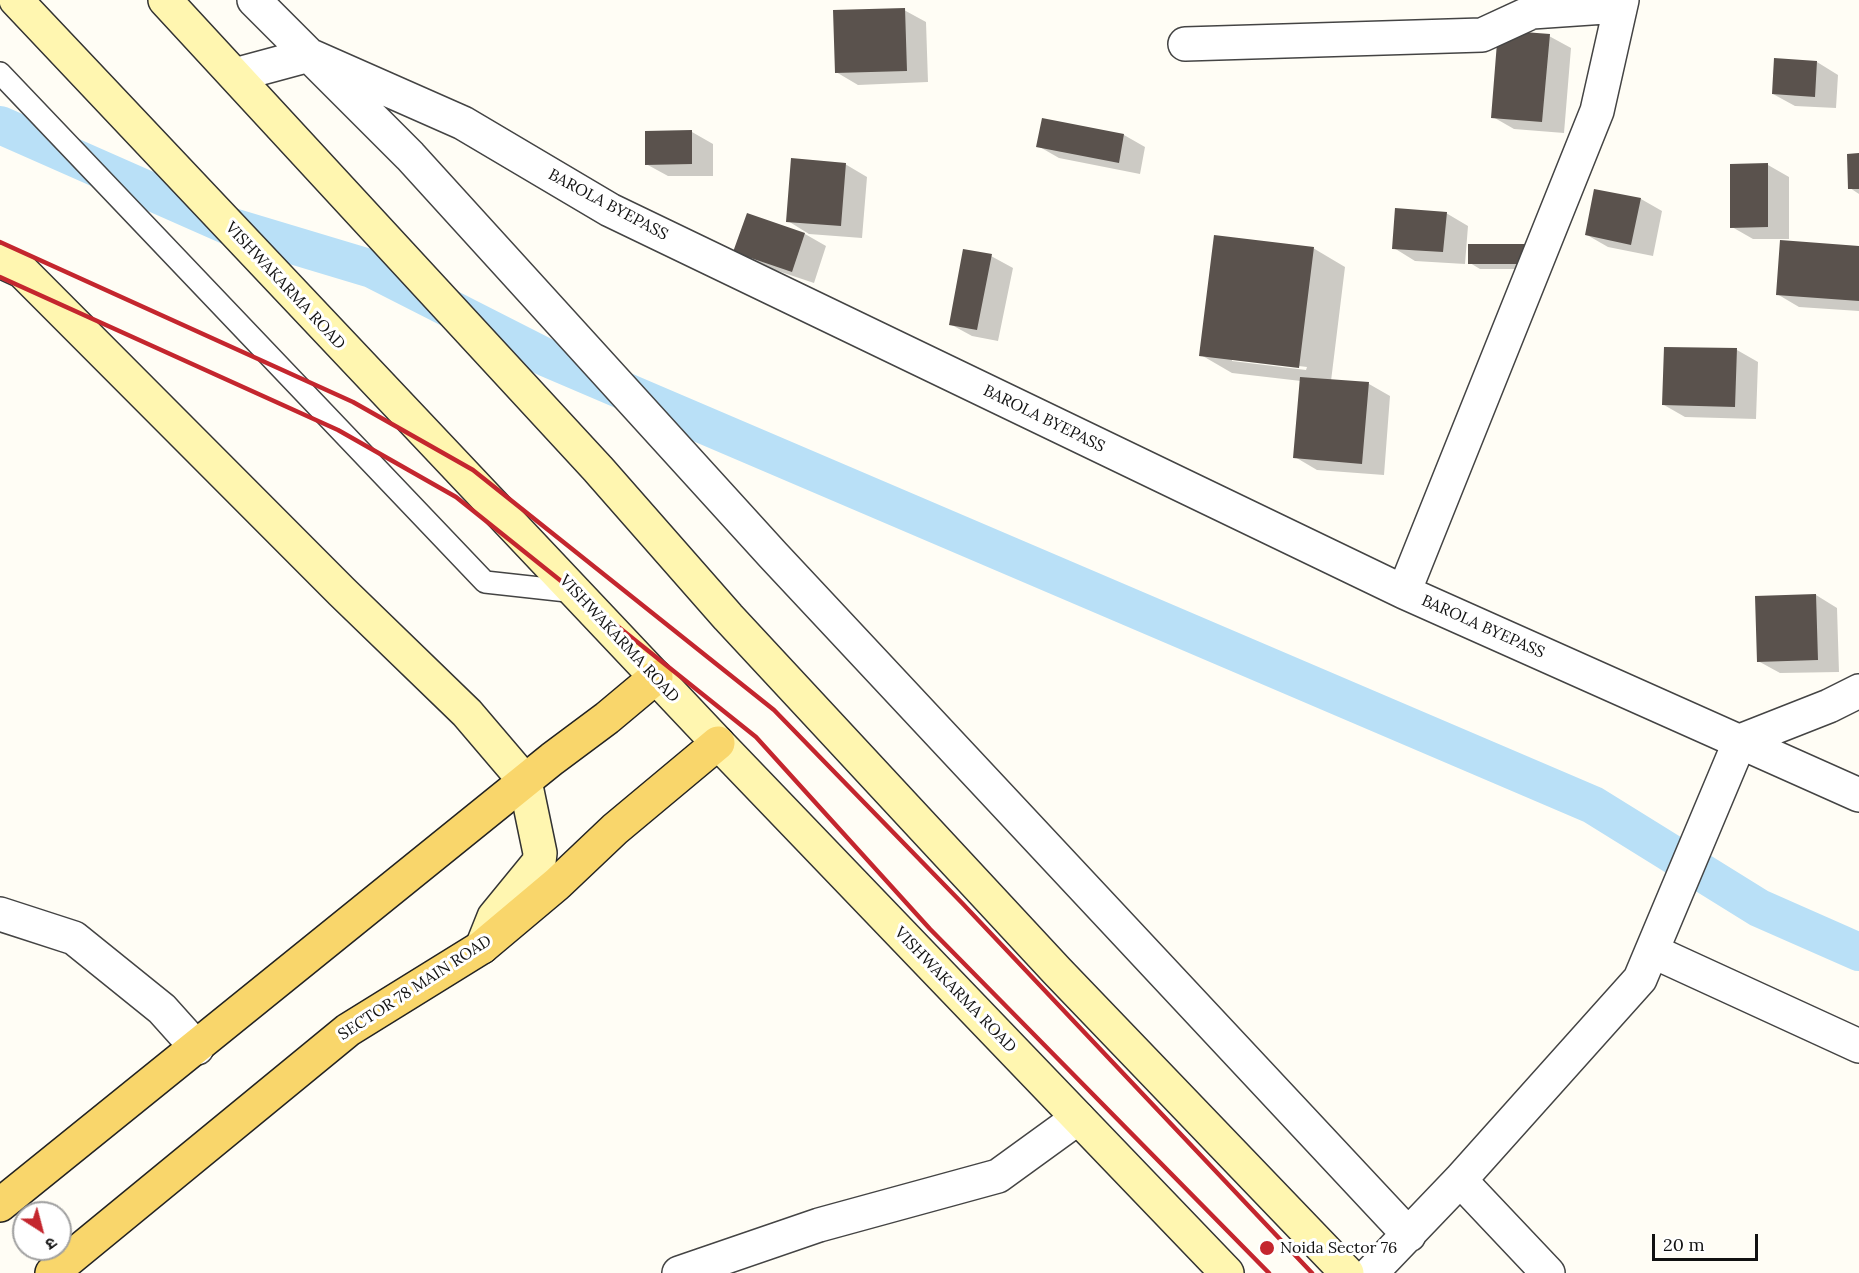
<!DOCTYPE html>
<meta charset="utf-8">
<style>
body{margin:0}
#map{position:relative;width:1859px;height:1273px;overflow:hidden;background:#fffdf5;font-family:Lora,"Noto Sans Devanagari",serif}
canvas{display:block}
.north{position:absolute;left:12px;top:1201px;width:60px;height:60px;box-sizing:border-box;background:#fff;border:2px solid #a0a0a0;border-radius:50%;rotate:144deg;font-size:16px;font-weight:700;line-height:24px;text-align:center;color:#111}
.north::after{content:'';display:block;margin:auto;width:21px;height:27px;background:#c4262e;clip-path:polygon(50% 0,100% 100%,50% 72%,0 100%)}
.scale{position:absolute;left:1652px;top:1234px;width:106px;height:27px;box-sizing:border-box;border:3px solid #111;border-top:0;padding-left:8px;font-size:18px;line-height:21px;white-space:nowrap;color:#111;-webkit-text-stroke:4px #fff;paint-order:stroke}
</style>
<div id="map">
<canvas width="1859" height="1273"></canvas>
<div class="north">उ</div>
<div class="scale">20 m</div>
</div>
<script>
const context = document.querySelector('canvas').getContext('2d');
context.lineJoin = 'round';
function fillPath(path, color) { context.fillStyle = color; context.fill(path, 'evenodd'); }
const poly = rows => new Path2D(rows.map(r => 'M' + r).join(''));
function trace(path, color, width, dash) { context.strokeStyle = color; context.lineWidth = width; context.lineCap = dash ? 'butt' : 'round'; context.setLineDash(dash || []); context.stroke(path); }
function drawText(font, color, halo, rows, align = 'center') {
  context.font = font + ' Lora,serif'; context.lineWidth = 6; context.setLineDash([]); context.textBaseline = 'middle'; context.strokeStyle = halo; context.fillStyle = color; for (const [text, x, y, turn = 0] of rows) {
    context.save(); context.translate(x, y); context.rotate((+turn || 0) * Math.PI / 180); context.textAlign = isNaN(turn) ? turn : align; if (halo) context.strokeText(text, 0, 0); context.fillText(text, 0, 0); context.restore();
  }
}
fillPath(poly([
 [904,10,926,22,928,82,858,85,836,72],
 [1549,36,1571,48,1564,133,1514,129,1493,117],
 [1817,62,1838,75,1836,108,1795,106,1773,94],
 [1043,119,1124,135,1145,147,1140,174,1059,158,1038,146],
 [692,132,713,144,713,176,668,176,646,164],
 [1859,155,1859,194,1850,188],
 [845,164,867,177,862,238,809,234,788,221],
 [1768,165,1789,177,1789,239,1753,239,1732,227],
 [1641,199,1662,211,1653,256,1608,247,1587,235],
 [1446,213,1468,226,1465,264,1415,261,1394,248],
 [805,234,826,246,814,283,757,264,735,252],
 [1469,246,1540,269,1480,269,1470,263],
 [1859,247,1859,311,1799,307,1777,294],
 [1313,248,1345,267,1331,381,1369,384,1390,396,1384,475,1317,470,1295,457,1301,381,1232,373,1201,355],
 [1232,358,1307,367,1306,370,1232,361],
 [991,256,1013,268,998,341,972,336,950,324],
 [1737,350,1758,362,1756,419,1685,417,1664,405],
 [1816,595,1837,608,1839,672,1780,673,1758,661]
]), '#0003');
trace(poly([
 [0,125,229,226,372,269,547,358,1593,805,1759,908,1859,952]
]), '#b9e0f7', 38);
fillPath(poly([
 [905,8,907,71,835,73,833,10],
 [1498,30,1550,34,1542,122,1491,118],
 [1774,58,1817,61,1815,97,1772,94],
 [1042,118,1124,134,1119,163,1036,147],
 [692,130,692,164,645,165,645,131],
 [1859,153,1859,189,1848,189,1847,154],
 [791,158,846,163,841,226,786,222],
 [1768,163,1768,227,1730,228,1730,164],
 [1594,189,1641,198,1631,245,1585,235],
 [1395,208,1447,212,1443,252,1392,249],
 [747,213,805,233,792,272,733,252],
 [1214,235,1314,247,1299,368,1199,356],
 [1780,240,1859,246,1859,301,1776,295],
 [1468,244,1530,244,1530,264,1468,264],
 [963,249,992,254,977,330,949,325],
 [1664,347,1737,348,1735,407,1662,405],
 [1300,377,1369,382,1362,464,1293,458],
 [1816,594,1818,660,1757,662,1755,596]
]), '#5a524d');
const lane = poly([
 [0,73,485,582,576,592]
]);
const street = poly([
 [254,0,410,156,773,555,1409,1235],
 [1185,44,1482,35,1532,12,1620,6],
 [235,75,309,55,463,123,610,210,1404,592,1859,795],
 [1404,592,1597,111,1622,0],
 [0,914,74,938,162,1009,197,1048],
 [1652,951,1859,1046],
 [1460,1180,1548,1273],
 [679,1273,819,1225,998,1176,1078,1118],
 [1371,1273,1460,1180,1640,979,1740,741,1829,706,1859,691]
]);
const secondary = poly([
 [16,0,718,743,1227,1273],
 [165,0,598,469,728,617,1057,971,1347,1273],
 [0,261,22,271,342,592,467,713,525,781,540,853,539,862,494,917,482,947]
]);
const primary = poly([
 [0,1205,552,759,607,718,656,677],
 [52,1273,348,1030,482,947,557,884,615,829,718,743]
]);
trace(lane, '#444', 24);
trace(street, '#444', 36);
trace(secondary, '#333', 36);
trace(primary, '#222', 36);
trace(lane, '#fff', 21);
trace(street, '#fff', 33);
trace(secondary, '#fff6b0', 33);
trace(primary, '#f9d66b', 33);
trace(poly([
 [0,242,353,402,473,470,774,710,962,903,1312,1273],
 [0,277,338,430,456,497,756,737,930,929,1269,1273]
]), '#c4262e', 4.5);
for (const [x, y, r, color] of [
 [1267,1248,8,"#c4262e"]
]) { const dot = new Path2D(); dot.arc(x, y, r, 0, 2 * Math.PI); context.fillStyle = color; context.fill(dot); trace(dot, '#fff', 2); }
drawText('16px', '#111', '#fff', [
 ["BAROLA BYEPASS",608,205,28],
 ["VISHWAKARMA ROAD",285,286,47],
 ["BAROLA BYEPASS",1044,419,26],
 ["BAROLA BYEPASS",1483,627,24],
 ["VISHWAKARMA ROAD",619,639,47],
 ["SECTOR 78 MAIN ROAD",415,988,-33],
 ["VISHWAKARMA ROAD",955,990,46]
]);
drawText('16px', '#111', '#fff', [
 ["Noida Sector 76",1280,1248]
], 'left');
</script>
